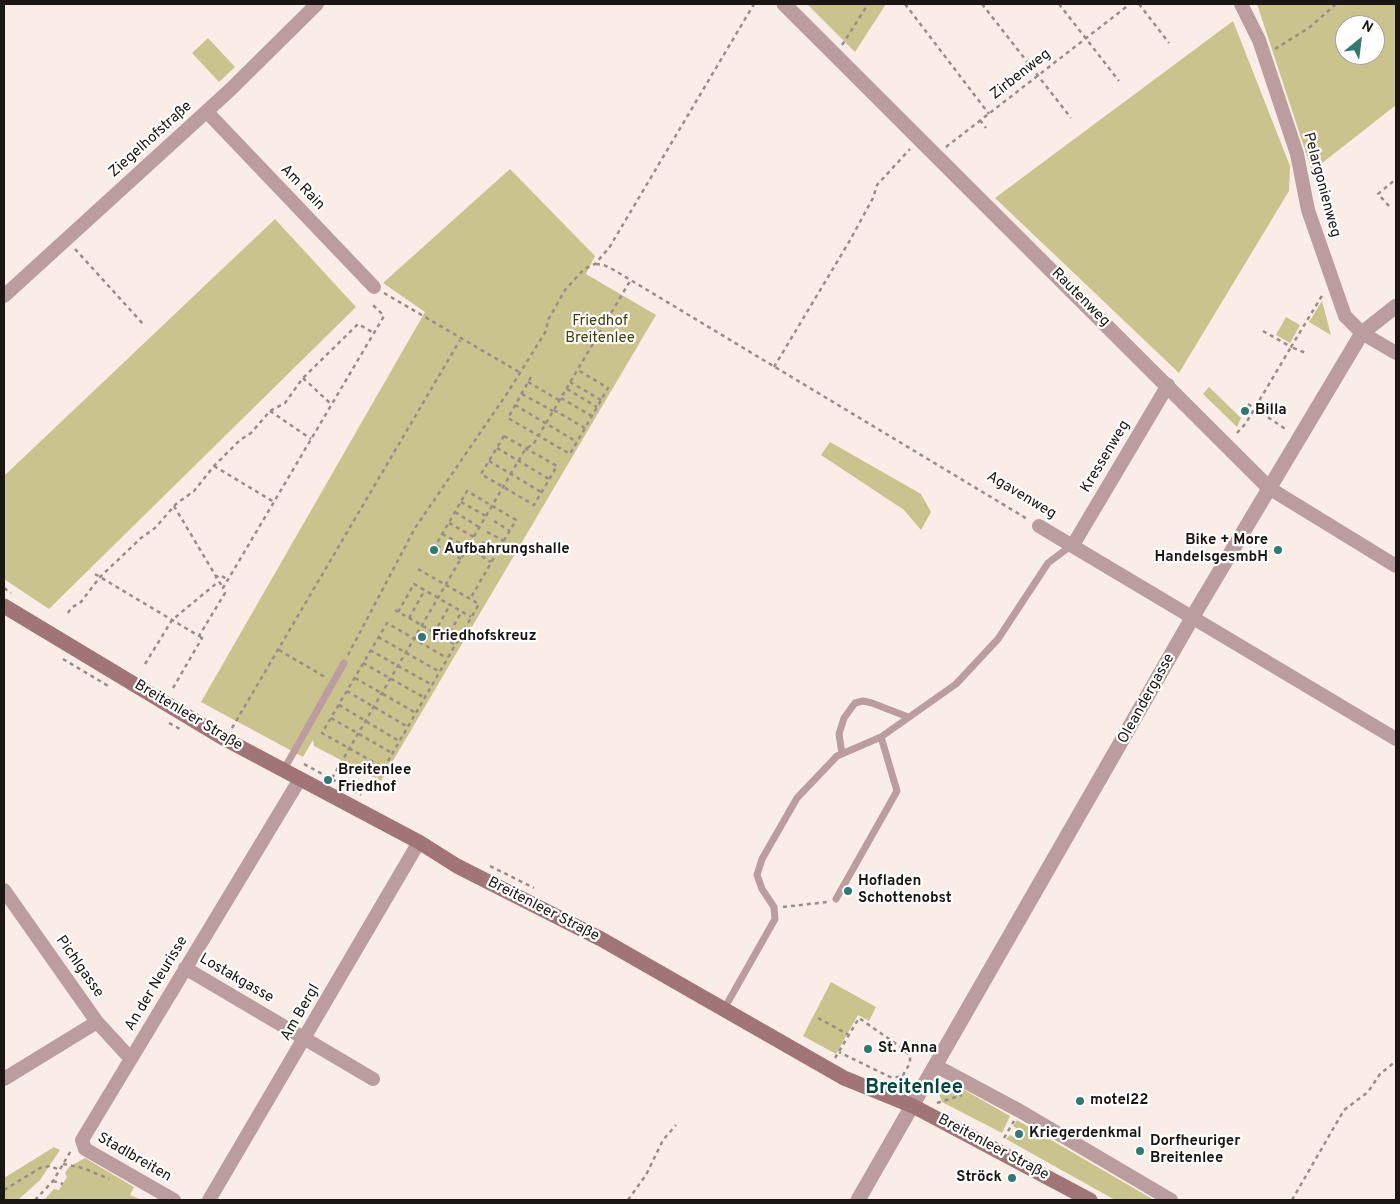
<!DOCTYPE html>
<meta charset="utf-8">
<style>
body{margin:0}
#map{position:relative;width:1400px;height:1204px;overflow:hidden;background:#faede7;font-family:Overpass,sans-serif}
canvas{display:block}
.frame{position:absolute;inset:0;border:5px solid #1a1614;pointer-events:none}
.north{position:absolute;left:1335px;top:15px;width:50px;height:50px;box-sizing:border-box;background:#fff;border:1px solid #a3a2a1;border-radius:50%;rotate:29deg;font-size:14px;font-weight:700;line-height:20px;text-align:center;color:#1a1614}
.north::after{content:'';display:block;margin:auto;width:18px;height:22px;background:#327973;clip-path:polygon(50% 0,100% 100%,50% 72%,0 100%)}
</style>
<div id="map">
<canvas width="1400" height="1204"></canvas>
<div class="frame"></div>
<div class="north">N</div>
</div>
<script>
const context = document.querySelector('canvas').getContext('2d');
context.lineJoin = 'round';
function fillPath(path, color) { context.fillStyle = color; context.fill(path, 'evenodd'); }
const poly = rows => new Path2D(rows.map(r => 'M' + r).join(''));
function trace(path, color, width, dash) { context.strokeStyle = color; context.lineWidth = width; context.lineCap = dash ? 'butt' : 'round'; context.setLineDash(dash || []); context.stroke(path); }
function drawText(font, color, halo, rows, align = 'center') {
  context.font = font + ' Overpass,sans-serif'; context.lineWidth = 4.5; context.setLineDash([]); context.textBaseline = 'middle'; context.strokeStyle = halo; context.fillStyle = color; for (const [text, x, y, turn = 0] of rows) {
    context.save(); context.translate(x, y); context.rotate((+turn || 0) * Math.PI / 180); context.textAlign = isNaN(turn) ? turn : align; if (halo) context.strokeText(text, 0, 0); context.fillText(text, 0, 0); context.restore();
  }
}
fillPath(poly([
 [807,4,886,4,855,52],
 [1257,4,1396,4,1396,105,1312,171],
 [1345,25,1375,25,1375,55,1345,55],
 [1233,21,1290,166,1289,191,1179,373,995,198],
 [208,38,235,67,219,82,192,53],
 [510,169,595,256,586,274,656,315,381,781,314,746,313,740,303,757,201,702,425,312,383,283],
 [275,219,356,307,49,609,4,579,4,476],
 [1322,301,1331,335,1309,322],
 [1286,317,1300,325,1290,343,1276,335],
 [1209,387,1241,418,1237,427,1203,394],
 [830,442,921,494,931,512,921,530,904,510,821,455],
 [831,982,876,1007,869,1021,858,1015,836,1054,803,1036],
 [943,1087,957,1090,959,1087,1010,1116,1002,1133,942,1102,939,1094],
 [1017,1120,1154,1200,1115,1200,1006,1139,1010,1135,1020,1140,1024,1133,1013,1126],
 [54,1147,60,1150,40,1180,18,1200,4,1200,4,1178],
 [85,1158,134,1187,130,1195,142,1200,44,1200,54,1189,59,1190,67,1177,65,1173,69,1167]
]), '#cbc38e');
trace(poly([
 [905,4,989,114],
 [982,4,1071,118],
 [1059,4,1119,81],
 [1139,4,1169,43],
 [842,45,868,4],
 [1275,49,1310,27,1336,4],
 [980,120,986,128],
 [946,147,1130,4],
 [1389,206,1378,194,1396,179],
 [75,249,144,325],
 [596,264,604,265,614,270,1029,520],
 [384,293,519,372],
 [1263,331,1291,347,1323,294],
 [774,367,849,242,873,198,877,185,910,149],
 [531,377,508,418,570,454,608,388,578,370],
 [303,378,331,404],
 [528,382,559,400],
 [570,382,601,400],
 [567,389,597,407],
 [522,394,553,411],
 [561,398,592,416],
 [1248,404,1287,430],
 [515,405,577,442],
 [554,410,585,428],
 [270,411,311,439],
 [1237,433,1246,423,1291,347,1306,353],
 [504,436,557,466,534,505,481,474,504,436],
 [497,448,549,479],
 [489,461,541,492],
 [214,466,274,502],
 [461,502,486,516],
 [174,506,223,588],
 [455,512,479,527],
 [494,521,510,531],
 [449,523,474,537],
 [487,532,504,541],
 [442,534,467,547],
 [482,542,498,551],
 [475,552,491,562],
 [461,559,436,545,467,491,516,520,470,599],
 [418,569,479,604,384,768,322,733,387,623,447,658],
 [95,574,199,636,225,593,223,588,384,316,372,304],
 [215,578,220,575,227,579],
 [4,588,11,593],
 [395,610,456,645],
 [398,612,414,584,471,617],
 [68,613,71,608,81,602,100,577,141,538,155,528,176,504,194,491,214,466,240,440,251,433,270,411,285,403,303,378,358,324,374,333],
 [409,618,425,590],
 [434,633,450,605],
 [378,637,440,672],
 [446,639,462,611],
 [279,650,325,677],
 [370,650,432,685],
 [348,655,415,528,508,392,546,331,548,320,565,290,584,269,595,264,609,248,754,4],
 [63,659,110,687],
 [363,663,425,698],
 [145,664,172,620,218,582],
 [355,678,416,713],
 [173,688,202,638,199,636],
 [347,691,408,727],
 [339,705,399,741],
 [331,718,392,753],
 [169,723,180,729],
 [232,728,460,340],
 [304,764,361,795],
 [332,778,526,448,533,445,630,281],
 [490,866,534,888],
 [783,907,827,902],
 [818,1018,849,1035],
 [835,1058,859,1018,902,1048,910,1056,910,1063,902,1077,890,1077,839,1052],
 [937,1103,962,1095],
 [1004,1138,1014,1121],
 [63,1164,83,1168,109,1179],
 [53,1181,63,1184],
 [4,1190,40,1168,50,1166,60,1170],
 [35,1200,53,1181,72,1149],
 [628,1200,646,1175,663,1140,676,1125],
 [1292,1200,1344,1110,1368,1092,1380,1074,1396,1061]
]), '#978e8a', 2.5, [4, 4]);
trace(poly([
 [842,754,839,734,844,718,855,703,863,701,872,703,908,717],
 [283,771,344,663],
 [836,899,897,791,881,737],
 [724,1009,775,919,774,907,762,889,757,875,762,859,797,798,837,756,881,737,956,684,998,639,1048,563,1072,545]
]), '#bc9d9f', 7);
trace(poly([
 [1241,4,1259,40,1297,154,1308,210,1345,316,1362,333,1396,353],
 [207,112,374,287],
 [4,296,230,90,317,4],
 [1269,488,1396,566],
 [1039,526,1396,739],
 [1073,545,1168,385],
 [4,890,97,1022,131,1059],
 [185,968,373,1079],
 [936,1066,1020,1111,1171,1200],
 [4,1079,97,1022],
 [174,1200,85,1149,82,1140,300,779],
 [209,1200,419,842]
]), '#bc9d9f', 14);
trace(poly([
 [784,4,1269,488],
 [858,1200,1199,606,1362,333,1396,306]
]), '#bc9d9f', 15);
trace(poly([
 [4,606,225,739,419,842,457,866,601,939,844,1078,913,1106,1090,1200]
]), '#a17578', 15);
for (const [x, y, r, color] of [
 [1245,411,5,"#327973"],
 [434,550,5,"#327973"],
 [1278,550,5,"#327973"],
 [422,637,5,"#327973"],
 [328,780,5,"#327973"],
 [848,891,5,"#327973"],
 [868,1049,5,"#327973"],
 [1080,1101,5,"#327973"],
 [1019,1134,5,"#327973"],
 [1140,1151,5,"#327973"],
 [1012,1178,5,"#327973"]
]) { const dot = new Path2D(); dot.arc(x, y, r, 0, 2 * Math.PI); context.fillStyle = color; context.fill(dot); trace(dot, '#fff', 2); }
drawText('15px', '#1a1614', '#fff', [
 ["Zirbenweg",1021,75,-38],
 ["Ziegelhofstraße",151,140,-42],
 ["Pelargonienweg",1321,185,75],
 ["Am Rain",302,188,46],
 ["Rautenweg",1080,298,45],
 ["Kressenweg",1106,457,-59],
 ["Agavenweg",1021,496,31],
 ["Oleandergasse",1147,699,-61],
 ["Breitenleer Straße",188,716,31],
 ["Breitenleer Straße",543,910,27],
 ["Pichlgasse",79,967,55],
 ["Lostakgasse",236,979,30],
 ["An der Neurisse",157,984,-59],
 ["Am Bergl",301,1013,-60],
 ["Breitenleer Straße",993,1148,28],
 ["Stadlbreiten",134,1158,30]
]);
drawText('15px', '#433c08', '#fff', [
 ["Friedhof",600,322],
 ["Breitenlee",600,339]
]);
drawText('bold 15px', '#1a1614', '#fff', [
 ["Billa",1255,411],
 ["Bike + More",1268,541,"right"],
 ["HandelsgesmbH",1268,558,"right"],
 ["Aufbahrungshalle",444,550],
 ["Friedhofskreuz",432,637],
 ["Breitenlee",338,771],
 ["Friedhof",338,788],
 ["Hofladen",858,882],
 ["Schottenobst",858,899],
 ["St. Anna",878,1049],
 ["motel22",1090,1101],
 ["Kriegerdenkmal",1029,1134],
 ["Dorfheuriger",1150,1142],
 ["Breitenlee",1150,1159],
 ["Ströck",1002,1178,"right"]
], 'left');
drawText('bold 20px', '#064742', '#fff', [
 ["Breitenlee",914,1089]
]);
</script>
